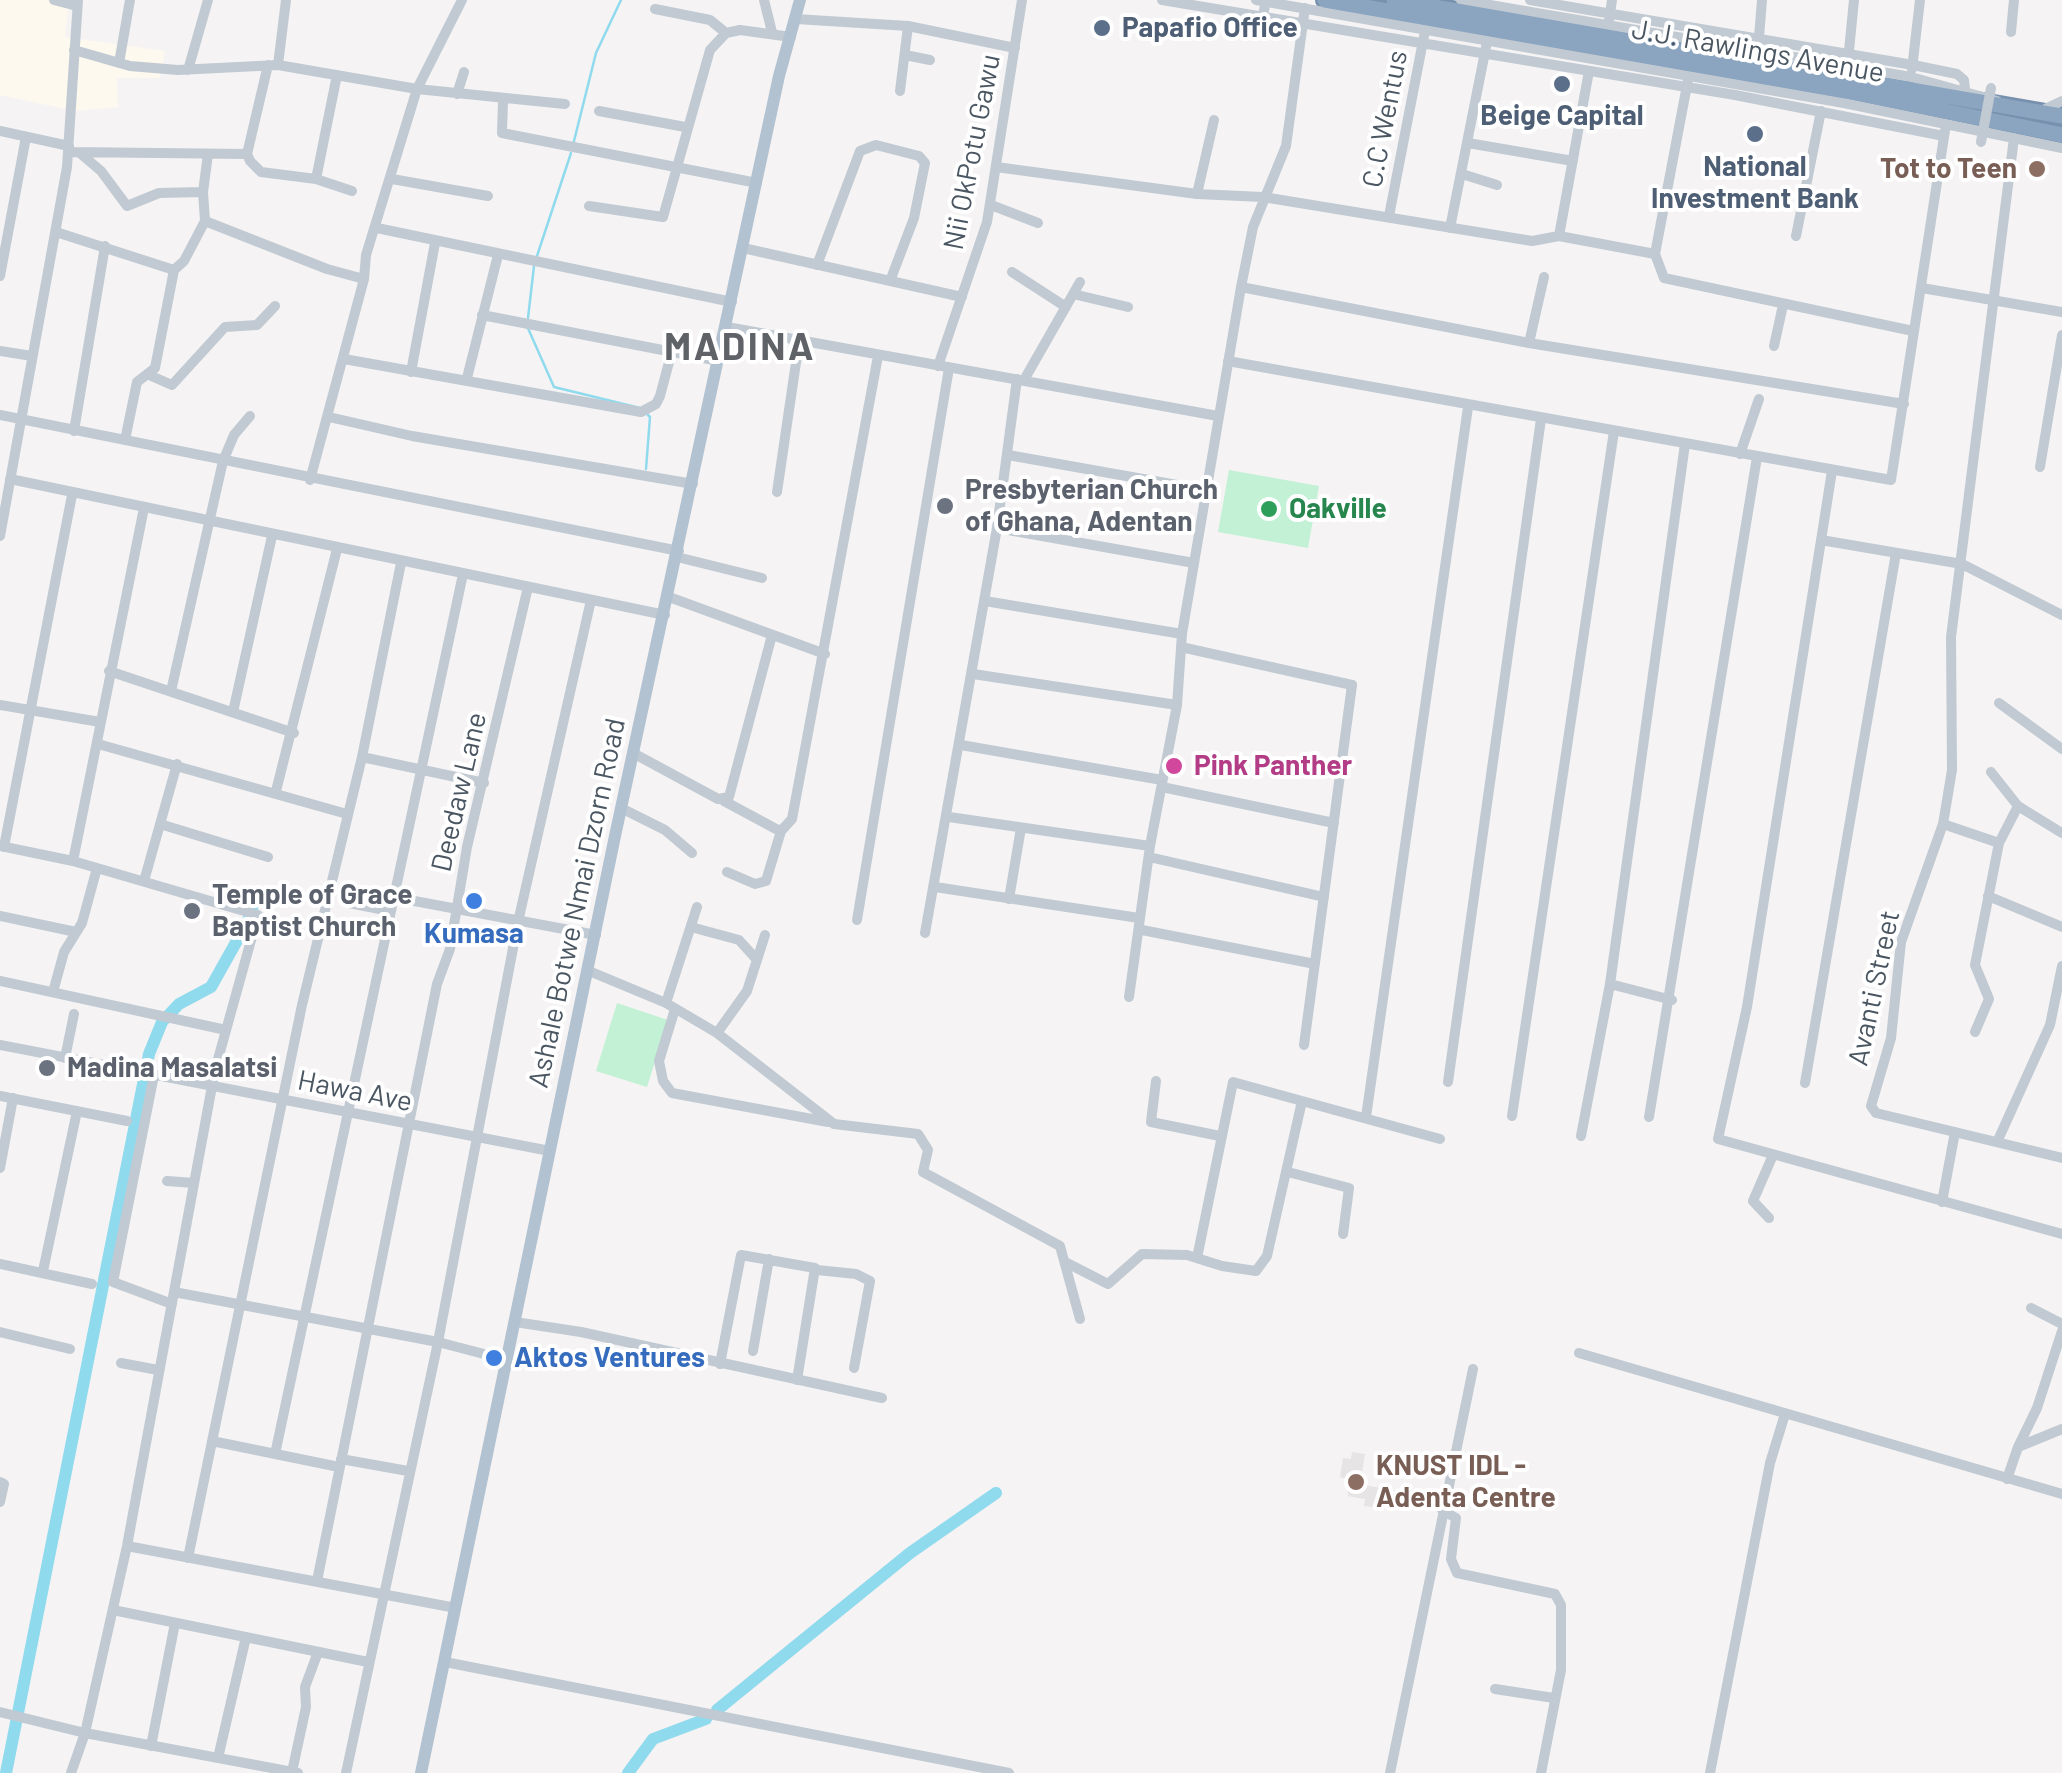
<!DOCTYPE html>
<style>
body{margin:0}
canvas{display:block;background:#f5f3f3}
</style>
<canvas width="2062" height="1773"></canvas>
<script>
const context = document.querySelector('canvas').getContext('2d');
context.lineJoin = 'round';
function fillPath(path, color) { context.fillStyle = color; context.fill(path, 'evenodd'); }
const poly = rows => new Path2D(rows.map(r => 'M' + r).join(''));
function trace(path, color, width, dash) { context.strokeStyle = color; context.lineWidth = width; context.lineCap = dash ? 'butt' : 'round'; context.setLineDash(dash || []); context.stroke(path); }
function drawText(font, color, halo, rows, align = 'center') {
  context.font = font + ' Barlow,sans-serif'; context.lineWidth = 8; context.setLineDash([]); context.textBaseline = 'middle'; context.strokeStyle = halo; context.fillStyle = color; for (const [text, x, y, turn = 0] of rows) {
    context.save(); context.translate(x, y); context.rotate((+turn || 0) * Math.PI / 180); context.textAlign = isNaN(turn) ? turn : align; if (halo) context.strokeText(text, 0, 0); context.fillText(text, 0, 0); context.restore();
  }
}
fillPath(poly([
 [0,0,69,0,65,37,165,51,160,78,117,78,118,107,75,111,0,95]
]), '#fdf9ef');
fillPath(poly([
 [1352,1452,1365,1454,1361,1478,1369,1486,1395,1490,1393,1503,1384,1502,1381,1508,1364,1506,1365,1499,1348,1496,1347,1479,1340,1477,1343,1458,1351,1459]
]), '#e6e4e5');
fillPath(poly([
 [1229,470,1319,486,1308,548,1218,532],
 [617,1003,668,1020,647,1087,596,1071]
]), '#c3f1d5');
trace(poly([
 [573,145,596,53,621,0],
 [536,259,571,153],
 [528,318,534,266],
 [527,326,554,387,640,408],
 [646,469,650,417,646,413]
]), '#90daee', 2.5);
trace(poly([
 [717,1710,910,1553,996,1493],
 [6,1773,149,1054,162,1022,179,1004,211,987,248,921,255,899],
 [628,1773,653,1739,706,1719]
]), '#90daee', 12);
const highway = poly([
 [1325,0,1846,91,2062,135],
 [1394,0,2062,116]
]);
trace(highway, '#7690ad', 20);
trace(poly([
 [54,0,77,6],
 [764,0,772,32],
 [1162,0,1735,95,1944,136],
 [1256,0,1844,103,2062,148],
 [1461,0,1911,77,1997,101],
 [1530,0,1913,65,1957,74,1964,80,1965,89],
 [655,9,710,20,726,33],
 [796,19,908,26,1015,48],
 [1609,21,1612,0],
 [2011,32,2014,0],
 [1759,37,1762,0],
 [74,50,130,66,178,70,278,65,417,89,565,104],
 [905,55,930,60],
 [1848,61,1854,0],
 [119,63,130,0],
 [268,65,247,154,250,161,261,172,316,179,352,191],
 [278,65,286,0],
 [1912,69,1920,0],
 [188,70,208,0],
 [1688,80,1655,254,1664,278,1913,331],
 [900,91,908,26],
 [457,94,464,72],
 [503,99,502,133,757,183],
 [599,111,685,127],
 [2041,111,2062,101],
 [0,131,69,146],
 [2014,138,1951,637,1952,770,1943,824,1901,942,1891,1038,1871,1106,1876,1113,2062,1158],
 [1468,143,1573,161],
 [69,152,247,154],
 [81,154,101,171,127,206,159,193,203,192],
 [996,167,1197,194,1263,197,1532,241,1559,236,1655,254],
 [1462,174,1497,185],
 [316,179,337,75],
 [392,179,488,196],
 [1197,194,1214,120],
 [991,205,1038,223],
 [589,206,663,217,710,50,726,33,740,30,791,37],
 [1389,216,1424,36],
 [205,221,327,269,364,279],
 [377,228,732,302],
 [1450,228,1486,47],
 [56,232,174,270],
 [1559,236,1589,71],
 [1796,236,1821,111],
 [743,248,962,297],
 [817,265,860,151,876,145,919,156,925,163,914,218,890,281],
 [1012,272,1066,307],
 [0,276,26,137],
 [1241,287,1529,343,1904,404],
 [1922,288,2062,312],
 [1073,294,1128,307],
 [482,315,719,361],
 [727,327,1218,416],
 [1529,343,1544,277],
 [1774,346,1783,305],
 [0,351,32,356],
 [344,359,641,412,656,404,660,396,672,351],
 [1228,361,1891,480,1946,124],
 [938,366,987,222,1022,0],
 [411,372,435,243],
 [149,375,172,385,225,327,257,325,275,306],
 [467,378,498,255],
 [1024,380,1080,282],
 [0,415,679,551],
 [329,417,412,436,693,484],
 [74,431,105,246],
 [125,440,137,382,155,368,174,270,184,261,205,221,203,192,208,154],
 [1740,454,1759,399],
 [1008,455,1205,490],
 [2040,467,2062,335],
 [1832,471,1747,1007,1718,1139,2062,1234],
 [10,479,665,615],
 [310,480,364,279,366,255,417,89,462,0],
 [777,492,799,342],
 [997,528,1194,563],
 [0,536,67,167,78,0],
 [1821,540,1962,564,2062,615],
 [677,557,762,578],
 [669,597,825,654],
 [985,601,1182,634],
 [1181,647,1352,685,1304,1045],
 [109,671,294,733],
 [973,674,1177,705],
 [171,691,223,461,234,435,250,416],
 [1999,703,2062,749],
 [0,705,100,722],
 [233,712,272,536],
 [98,744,347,814],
 [961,745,1162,780],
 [633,753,718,799,729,797,772,635],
 [362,757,484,783],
 [1991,772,2018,806],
 [1162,787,1334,823],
 [276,791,337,549],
 [724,801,776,829,781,831,792,819,878,356],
 [621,808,665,830,692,853],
 [949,817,1150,846],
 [160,824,268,857],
 [1943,824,1999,843,1975,965,1989,999,1975,1032],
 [1999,843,2018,806,2062,833],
 [0,846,73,861,258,915,215,1070,127,1546,85,1733,71,1773],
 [4,847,72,495],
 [1149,857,1324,897],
 [73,861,144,508],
 [727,872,755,884,766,881,781,831],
 [144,881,177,764],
 [935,887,1139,918],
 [1988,896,2062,927],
 [393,897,596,935],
 [1009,899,1021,828],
 [349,903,390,911],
 [0,916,76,932],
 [857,920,949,368],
 [691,927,739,940,757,960],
 [1142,930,1315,964],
 [925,933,997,528,1017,379],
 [589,971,666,1003,717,1033,834,1124,918,1134,928,1150,923,1172,1060,1246,1080,1319],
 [0,981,226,1030],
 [1610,984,1672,1000],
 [53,992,64,952,82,923,97,868],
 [1129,997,1150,846,1177,705,1182,634,1241,287,1253,227,1286,146,1305,8],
 [666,1003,697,907],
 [675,1009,659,1061,663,1081,672,1093,828,1122],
 [717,1033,747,991,765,935],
 [0,1045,550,1151],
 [65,1058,74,1014],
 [154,1075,113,1282,172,1304],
 [1156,1081,1151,1122,1220,1136],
 [1448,1082,1541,419],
 [1805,1083,1896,553],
 [0,1096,127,1121],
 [1302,1101,1440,1139],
 [1512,1116,1614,431],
 [1366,1117,1468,407],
 [1649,1117,1757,457],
 [1581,1136,1610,984,1685,444],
 [1998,1140,2050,1025,2062,966],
 [0,1168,13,1098],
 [1288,1172,1349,1188,1343,1234],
 [167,1181,194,1183],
 [1942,1202,1955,1132],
 [1769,1218,1753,1201,1773,1155],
 [1067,1263,1108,1284,1142,1254,1187,1255,1222,1266,1256,1271,1267,1256,1302,1101,1233,1082,1197,1258],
 [0,1264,92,1284],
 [817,1270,856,1274,870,1281,854,1368],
 [43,1271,77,1111],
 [174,1292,438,1342,507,1360],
 [2031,1308,2062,1324],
 [515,1322,581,1332,882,1398],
 [0,1332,70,1349],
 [753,1351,769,1259],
 [1579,1353,2062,1494],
 [121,1363,158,1370],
 [720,1364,741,1255,815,1268,797,1380],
 [212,1441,339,1467],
 [2018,1447,2037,1408,2062,1331],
 [275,1454,463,574],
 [341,1459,408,1471],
 [2007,1479,2018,1447,2062,1429],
 [0,1482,4,1484,0,1502],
 [1442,1510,1456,1518,1451,1559,1457,1573,1555,1594,1561,1605,1561,1670,1541,1773],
 [127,1546,456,1608],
 [188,1558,302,1005,362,757,401,563],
 [317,1581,437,984,450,949,467,847,528,587],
 [113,1610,368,1662],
 [445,1662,1009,1773],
 [1495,1689,1554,1698],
 [0,1712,85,1733,298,1773],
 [151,1746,175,1623],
 [218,1758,246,1637],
 [292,1772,306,1707,305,1687,318,1652],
 [346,1773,438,1342,518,922,591,600],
 [1390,1773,1473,1369],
 [1710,1773,1770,1463,1785,1414]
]), '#c1cad2', 10);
trace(poly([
 [421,1773,615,836,779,76,800,0]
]), '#b3c2d1', 12);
trace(highway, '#8ba5c1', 15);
trace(poly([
 [1262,21,1266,0],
 [1981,142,1991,88]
]), '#c1cad2', 10);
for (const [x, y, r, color] of [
 [1102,28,10,"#5c6f8a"],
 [1562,84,10,"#5c6f8a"],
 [1755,134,10,"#5c6f8a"],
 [2037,169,10,"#8d6e63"],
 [945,506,10,"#6b7280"],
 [1269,509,10,"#2e9e5b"],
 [1174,766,10,"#d1479c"],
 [474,901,10,"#3f7fe0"],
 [192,911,10,"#6b7280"],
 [47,1068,10,"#6b7280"],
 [494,1358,10,"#3f7fe0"],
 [1356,1482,10,"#8d6e63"]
]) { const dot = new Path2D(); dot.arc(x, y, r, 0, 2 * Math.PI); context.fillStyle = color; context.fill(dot); trace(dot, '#fff', 4); }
drawText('bold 28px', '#4e5e75', '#fff', [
 ["Papafio Office",1122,28,"left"],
 ["Beige Capital",1562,116],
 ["National",1755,167],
 ["Investment Bank",1755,199]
]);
drawText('28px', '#4a5661', '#fff', [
 ["J.J. Rawlings Avenue",1758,51,10],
 ["C.C Wentus",1385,119,-79],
 ["Nii OkPotu Gawu",972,152,-79],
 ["Deedaw Lane",459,792,-77],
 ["Ashale Botwe Nmai Dzorn Road",577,903,-78],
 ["Avanti Street",1874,988,-78],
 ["Hawa Ave",355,1091,11]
]);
drawText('bold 28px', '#785e54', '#fff', [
 ["Tot to Teen",2017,169],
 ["KNUST IDL -",1376,1466,"left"],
 ["Adenta Centre",1376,1498,"left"]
], 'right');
drawText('bold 28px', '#5b616d', '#fff', [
 ["Presbyterian Church",965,490],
 ["of Ghana, Adentan",965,522],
 ["Temple of Grace",212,895],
 ["Baptist Church",212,927],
 ["Madina Masalatsi",67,1068]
], 'left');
drawText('bold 28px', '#27864d', '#fff', [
 ["Oakville",1289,509]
], 'left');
drawText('bold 28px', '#b23c85', '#fff', [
 ["Pink Panther",1194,766]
], 'left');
drawText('bold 28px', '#366cbe', '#fff', [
 ["Kumasa",474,934],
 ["Aktos Ventures",514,1358,"left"]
]);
context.letterSpacing = '2.5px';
drawText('bold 38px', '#5f6368', '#fff', [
 ["MADINA",740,347]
]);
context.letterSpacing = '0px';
</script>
